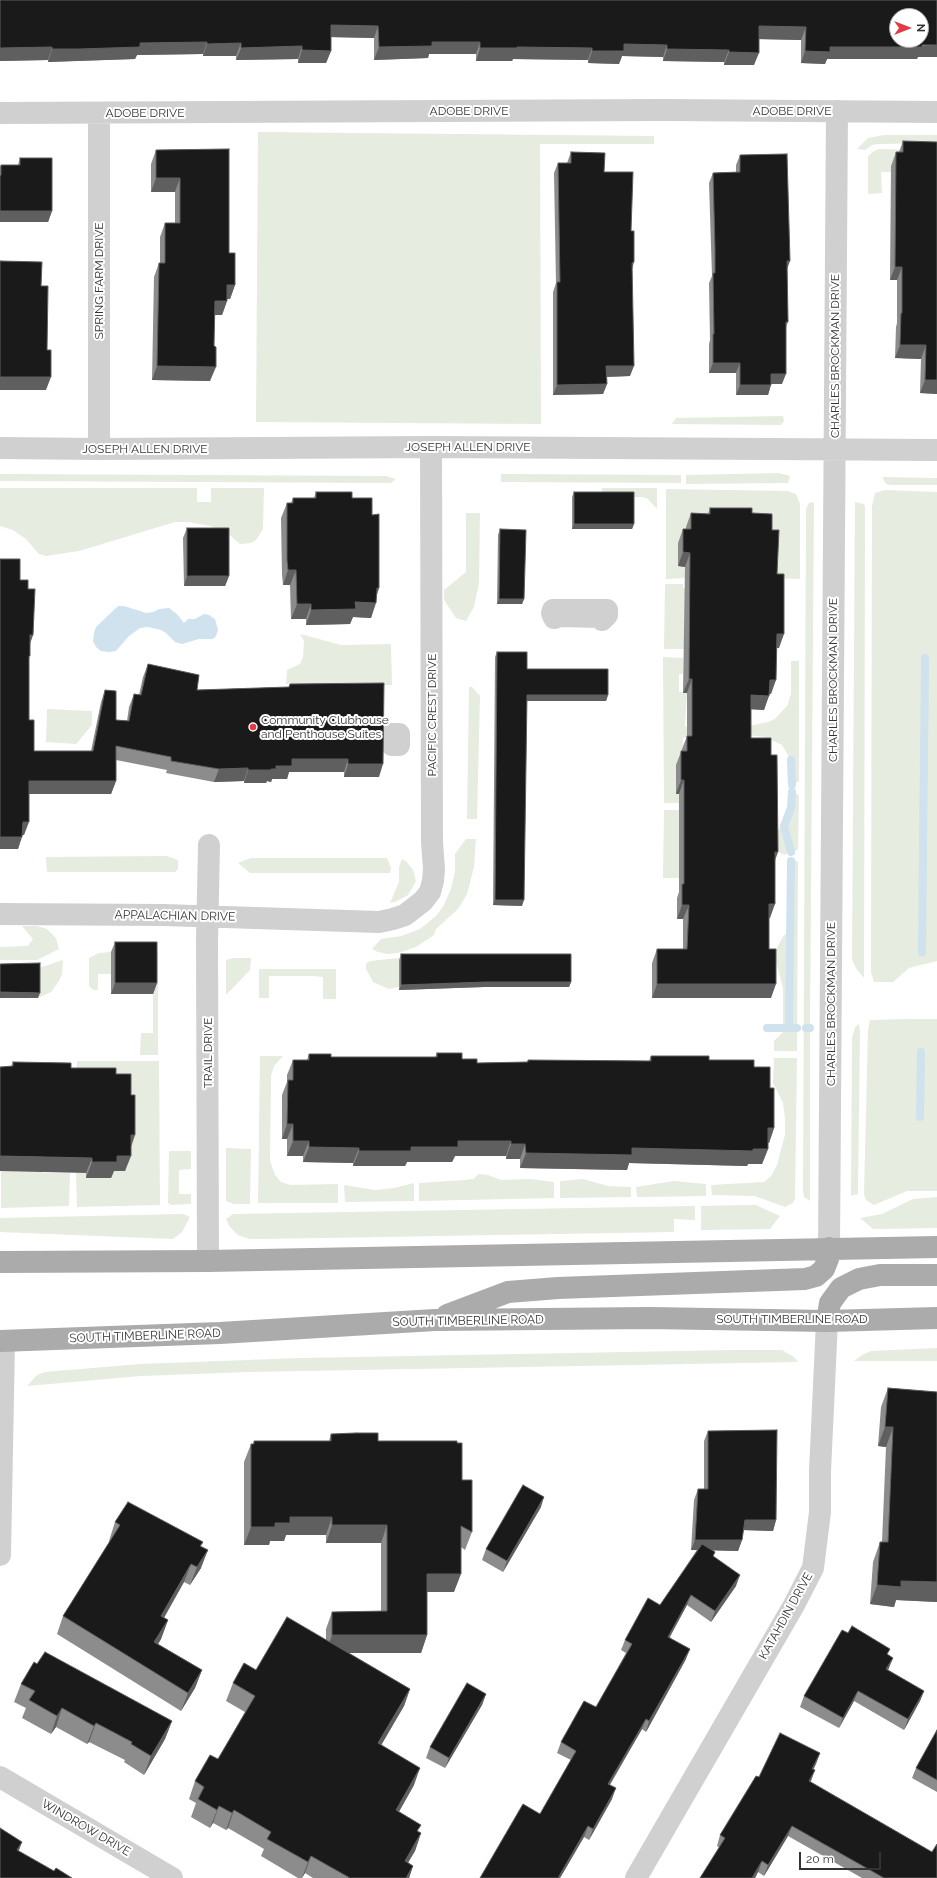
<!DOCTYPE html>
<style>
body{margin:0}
#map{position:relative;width:937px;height:1878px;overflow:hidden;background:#fff;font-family:Raleway,sans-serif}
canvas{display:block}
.north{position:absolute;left:889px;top:8px;width:40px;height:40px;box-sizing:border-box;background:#fff;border:1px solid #adadad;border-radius:50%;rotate:90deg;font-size:11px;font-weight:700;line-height:16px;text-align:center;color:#333}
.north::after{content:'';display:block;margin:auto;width:14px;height:18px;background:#e63946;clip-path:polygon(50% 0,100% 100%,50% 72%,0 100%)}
.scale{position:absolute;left:799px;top:1852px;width:82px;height:18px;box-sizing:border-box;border:2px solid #333;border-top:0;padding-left:5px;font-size:12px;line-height:14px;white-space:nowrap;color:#333;-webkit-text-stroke:3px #fff;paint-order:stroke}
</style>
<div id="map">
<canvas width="937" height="1878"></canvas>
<div class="north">N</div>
<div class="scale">20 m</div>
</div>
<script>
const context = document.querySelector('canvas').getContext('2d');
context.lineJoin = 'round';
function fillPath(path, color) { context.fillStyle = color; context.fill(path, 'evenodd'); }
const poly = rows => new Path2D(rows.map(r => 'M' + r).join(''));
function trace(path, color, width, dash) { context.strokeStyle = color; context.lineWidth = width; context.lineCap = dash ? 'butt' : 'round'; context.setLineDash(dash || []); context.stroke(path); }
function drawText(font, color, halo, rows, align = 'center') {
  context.font = font + ' Raleway,sans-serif'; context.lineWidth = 4; context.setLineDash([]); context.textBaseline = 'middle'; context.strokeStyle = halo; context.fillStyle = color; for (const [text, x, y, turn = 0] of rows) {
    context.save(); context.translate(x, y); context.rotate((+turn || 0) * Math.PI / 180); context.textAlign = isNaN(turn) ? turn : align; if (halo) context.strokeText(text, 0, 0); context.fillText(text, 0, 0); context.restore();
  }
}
fillPath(poly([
 [258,132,654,136,654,144,540,144,541,424,256,422],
 [884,135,937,135,937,143,878,144,872,145,865,150,857,149,868,138],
 [879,149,885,149,937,151,891,172,881,172,882,193,868,194,868,156,874,151],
 [783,416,784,421,781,425,672,424,676,418],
 [779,473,790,476,788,483,686,484,686,475],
 [0,474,386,476,396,479,391,483,0,481],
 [501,474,681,475,681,483,501,482],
 [882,477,937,478,937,485,891,485,886,484],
 [0,488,197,488,197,502,211,502,211,488,264,488,263,529,256,540,251,543,240,544,226,532,210,526,189,522,175,522,79,551,46,556,39,554,26,539,13,530,0,526],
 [602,488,657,488,657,509,648,499,643,497,603,497],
 [666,489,787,491,796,494,800,504,800,579,769,578,686,543,678,566,686,567,686,578,666,579],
 [885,490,937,492,937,961,909,968,893,982,874,982,871,972,872,506,875,493],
 [814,502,810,1028,810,1201,804,1197,803,1191,806,509,809,503],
 [855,502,864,504,865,507,864,978,856,968,852,960],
 [466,513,480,513,479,583,474,607,466,621,456,618,444,600,444,590,466,572],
 [665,584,683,584,683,588,685,588,684,645,688,649,664,649],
 [300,634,341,645,391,644,392,685,286,684,287,670,300,664,303,657,304,641],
 [663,657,683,658,683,674,679,674,679,692,687,693,685,726,691,729,687,737,683,738,682,765,676,794,679,794,679,803,664,803],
 [791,661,799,661,799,781,792,785,791,760,782,745,765,737,747,735,749,726,768,722,775,719,787,706,791,694],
 [469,687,472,687,480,696,477,819,467,819],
 [47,709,92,711,92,725,76,744,46,742],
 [794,791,799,796,798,849,794,852,788,852,785,855,780,853,776,845,775,836,791,808,792,792],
 [664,810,689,810,687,878,663,878],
 [466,839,476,839,474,867,467,894,458,909,436,929,434,935,416,947,398,953,388,954,378,952,372,949,381,939,401,936,420,929,436,916,443,907,451,889,455,872,455,854],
 [167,856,178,860,178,869,175,872,47,872,46,857],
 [251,858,387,858,391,868,390,873,250,873,238,863],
 [402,859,406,861,413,870,416,881,408,895,397,901,390,903,399,882,399,867],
 [795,860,798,862,797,1051,774,1051,774,1041,783,1032,783,988,774,954,782,938,790,929,791,861],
 [22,926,37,926,47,929,56,938,59,949,37,960,0,960,0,947,28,946,33,939],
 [111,952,111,974,98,974,98,990,93,990,89,986,89,958,99,953],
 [153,952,158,952,158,1055,140,1055,141,1033,153,1033],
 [233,958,251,958,250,970,226,995,226,960],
 [399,958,399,987,389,989,373,982,366,969,366,964,370,961],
 [63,960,62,974,59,981,51,992,38,998,39,968],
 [259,969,336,969,336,999,323,999,323,977,313,976,269,976,269,998,259,998],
 [909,1019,937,1019,937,1191,907,1191,874,1205,866,1200,864,1194,868,1030,870,1020],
 [859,1024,860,1030,858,1194,851,1196,852,1038,855,1027],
 [260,1056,283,1056,274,1066,271,1076,270,1161,275,1175,281,1182,290,1185,338,1184,338,1203,258,1203],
 [774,1058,797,1058,795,1198,793,1203,785,1207,755,1196,712,1195,711,1185,764,1182,771,1176,777,1165,785,1135,785,1119,783,1103,773,1083],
 [77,1061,159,1061,160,1205,77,1207,76,1173,86,1173,87,1178,111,1177,76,1084],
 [226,1148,251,1149,250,1204,234,1204,226,1201],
 [169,1151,191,1151,191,1169,179,1170,179,1194,191,1194,191,1204,171,1205,168,1203],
 [43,1166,43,1173,70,1173,69,1206,1,1208,1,1171],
 [479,1174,488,1175,501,1180,530,1179,554,1182,554,1198,419,1201,419,1183,465,1180,473,1179],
 [583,1179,608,1186,631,1187,631,1197,560,1198,560,1181],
 [674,1181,706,1184,706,1196,637,1197,636,1187],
 [414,1183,414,1201,345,1202,344,1185,375,1190,394,1188],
 [937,1197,937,1228,873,1229,860,1218,882,1214,913,1199],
 [747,1205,756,1205,780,1216,770,1229,701,1230,701,1206],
 [695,1206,695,1220,674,1219,674,1232,263,1239,249,1239,238,1235,230,1227,226,1219,233,1214],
 [181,1214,186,1215,190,1217,182,1232,173,1239,0,1232,0,1218],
 [937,1348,937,1361,854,1361,862,1355,871,1351],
 [735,1350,782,1350,794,1357,798,1362,248,1372,141,1376,27,1386,37,1375,45,1372,140,1364,301,1358]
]), '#e6ecdf');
fillPath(poly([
 [118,606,124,606,146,613,153,612,159,609,169,608,177,614,184,623,188,619,195,619,204,614,209,615,215,619,218,630,216,636,213,639,199,639,182,644,175,642,166,633,161,630,148,627,140,628,129,636,116,651,109,652,101,651,96,647,93,641,94,633,96,627]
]), '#cfe2ee');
trace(poly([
 [791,760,792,785],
 [791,852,784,826,791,808,792,792],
 [922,952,925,658],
 [767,1028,797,1028],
 [789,1028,791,861],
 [806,1028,810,1028],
 [920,1117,921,1052]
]), '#cfe2ee', 8);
trace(poly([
 [0,113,664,110,937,112],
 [99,113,99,449],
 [0,448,99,449,431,447,937,450],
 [553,610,607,610,607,615,602,620,599,617,560,616,554,618,552,613,553,610],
 [392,734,399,734,399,745,392,745,392,734],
 [0,914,163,915,379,922,393,919,405,915,423,901,430,892,433,881,434,869,432,842,431,447],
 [829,1248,837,111],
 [208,1261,207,941,209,845],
 [0,1555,4,1341],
 [0,1777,172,1878],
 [636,1878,794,1605,813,1568,820,1512,820,1471,827,1321]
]), '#d0d0d0', 22);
trace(poly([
 [0,1262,208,1261,937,1247],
 [447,1315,508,1292,558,1288,805,1279,816,1276,824,1269,828,1259,829,1248],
 [827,1321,830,1303,841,1288,859,1279,880,1275,937,1275],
 [0,1341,220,1333,435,1320,650,1318,827,1321,937,1318]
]), '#ababab', 22);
fillPath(poly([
 [0,0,937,0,917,59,827,59,825,64,801,63,801,40,759,39,754,65,724,65,724,62,663,61,663,57,622,56,619,64,588,63,588,60,513,59,512,61,476,61,476,54,429,54,428,58,374,60,374,38,331,37,331,51,326,63,298,63,298,59,236,60,236,56,203,56,203,54,137,55,135,59,74,61,48,62,48,60,0,61],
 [903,141,937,394,920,393,921,359,895,358,896,327,897,323,897,280,890,280,891,166,896,152,899,152],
 [229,149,229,253,235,285,230,299,227,299,227,301,222,315,215,315,210,381,152,380,154,277,159,263,160,263,160,237,165,223,175,223,175,192,151,192,151,164,156,150],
 [571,152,604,172,631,231,632,270,630,376,607,377,607,384,603,394,553,395,553,292,556,283,554,173,558,163,567,163],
 [740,155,787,268,788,322,786,327,782,384,771,384,768,395,736,395,736,373,709,373,709,344,710,340,709,283,712,276,709,183,713,173,736,172,736,165],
 [20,158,52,211,48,222,0,222,0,167,1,165,18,165],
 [316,492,352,498,372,515,379,588,377,595,371,618,353,617,350,624,306,625,306,619,291,619,290,585,283,585,282,575,281,518,287,503,291,503,293,498,314,498],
 [574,492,634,524,632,529,572,529,572,497],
 [710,508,752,513,772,530,777,574,779,648,777,648,771,694,769,694,764,710,751,709,751,738,771,755,775,860,770,918,769,918,769,949,771,998,652,998,652,963,657,949,683,949,683,919,677,919,677,898,679,892,679,794,676,794,676,765,687,736,687,693,683,693,685,567,678,566,678,543,683,529,686,529,686,527,691,513,708,514],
 [187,528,229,576,225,586,184,586,183,538],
 [500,529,524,599,522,604,497,604,498,535],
 [20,580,28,589,33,635,30,644,29,660,29,720,34,751,91,751,101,702,105,690,116,720,127,721,129,707,134,694,139,695,143,677,148,664,197,690,289,687,290,684,379,777,344,777,344,772,289,772,287,779,272,779,271,782,267,781,266,783,244,783,244,781,214,782,166,773,167,770,116,760,116,781,111,794,29,794,24,835,22,835,18,849,0,849],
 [497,652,527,669,608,695,606,701,527,701,522,906,493,905,495,657],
 [115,942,157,983,153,994,111,994,111,952],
 [401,954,571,982,569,987,484,987,399,990,399,960],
 [437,1053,477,1063,527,1062,528,1060,649,1061,651,1056,709,1060,754,1067,770,1088,774,1128,769,1143,768,1143,768,1149,762,1164,748,1164,747,1166,629,1163,627,1170,520,1168,520,1159,506,1159,506,1156,455,1156,452,1162,407,1162,405,1166,353,1166,353,1163,303,1162,303,1156,287,1156,287,1139,282,1139,282,1095,287,1082,287,1075,293,1060,307,1060,309,1054,331,1057,435,1057],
 [13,1062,71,1068,116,1074,131,1147,125,1171,114,1171,111,1178,86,1178,86,1173,11,1067],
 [888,1388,937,1392,937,1602,896,1600,894,1607,870,1604,873,1562,880,1542,882,1542,886,1447,878,1446,881,1407],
 [708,1431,776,1520,773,1531,743,1530,742,1540,738,1551,713,1550,715,1552,713,1557,736,1586,711,1622,687,1605,670,1637,686,1659,646,1732,642,1729,610,1785,612,1799,589,1840,584,1837,560,1878,480,1878,540,1814,571,1760,557,1753,561,1742,596,1707,626,1653,621,1650,625,1640,660,1605,697,1550,691,1550,694,1500,698,1489,704,1489,704,1441],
 [331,1434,378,1441,462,1480,472,1532,465,1550,461,1547,454,1592,427,1592,427,1635,421,1653,349,1653,410,1689,404,1706,381,1745,414,1785,399,1812,419,1832,421,1833,415,1851,408,1862,413,1866,409,1878,313,1878,305,1873,302,1878,298,1878,261,1856,264,1849,228,1828,226,1830,213,1823,210,1828,191,1817,196,1803,189,1799,195,1781,218,1759,245,1712,226,1701,233,1683,256,1670,326,1639,326,1629,332,1612,381,1611,381,1543,326,1543,326,1535,286,1535,284,1541,270,1541,269,1545,244,1545,244,1462,251,1444,253,1444,254,1441,329,1441],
 [541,1507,503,1572,482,1560,486,1549],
 [115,1522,203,1542,201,1546,201,1568,190,1585,184,1582,164,1618,168,1620,161,1639,158,1644,202,1670,195,1688,181,1711,57,1634,63,1616,110,1542,109,1541],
 [888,1655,889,1668,888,1670,924,1691,920,1701,904,1730,854,1701,839,1728,800,1707,804,1696],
 [37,1664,172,1721,165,1739,144,1775,124,1762,125,1760,89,1742,87,1744,56,1727,51,1734,22,1718,26,1708,14,1702,21,1684],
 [486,1694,482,1705,445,1768,426,1758,430,1747],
 [937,1730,937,1792,912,1778,916,1768],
 [820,1753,813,1769,810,1782,937,1878,862,1878,788,1836,764,1876,758,1872,755,1878,700,1878,720,1848,717,1846,720,1835,759,1777]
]), '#8c8c8c');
fillPath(poly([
 [331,25,378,26,374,38,327,37],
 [759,26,806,27,801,40,755,39],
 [207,42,203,54,137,55,135,59,48,62,52,49,140,43],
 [432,42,480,42,476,54,429,54,428,58,374,60,379,47],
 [241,43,236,56,203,56,207,44],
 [624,44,667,45,663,57,622,56,619,64,588,63,592,51],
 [937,45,937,57,918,57,917,59,827,59,825,64,801,63,805,51,830,47],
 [302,46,298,59,236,60,241,48],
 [52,47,48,60,0,61,0,48],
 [517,47,592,48,588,60,513,59,512,61,476,61,480,48],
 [667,49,729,50,724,62,663,61],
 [302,50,331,51,326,63,298,63],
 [729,52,759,53,754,65,724,65],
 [156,178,180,178,175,192,151,192],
 [0,211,52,211,48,222,0,222],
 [787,261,790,261,786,272],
 [634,262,631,273,632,263],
 [895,267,902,267,897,280,890,280],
 [227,285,235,285,230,299,222,299],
 [215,301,227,301,222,315,210,315],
 [900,345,926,345,921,359,895,358],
 [713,363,740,363,736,373,709,373],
 [157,366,216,367,210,381,152,380],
 [606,366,634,366,630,376,602,377],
 [771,374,786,374,782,384,768,384],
 [0,377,51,377,46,390,0,390],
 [925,380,937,380,937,394,920,393],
 [607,384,603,394,553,395,557,385],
 [740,385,771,385,768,395,736,395],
 [574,524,634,524,632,529,572,529],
 [683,552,690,553,685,567,678,566],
 [288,570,296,570,290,585,283,585],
 [187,576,229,576,225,586,184,586],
 [377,588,379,588,374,602,376,603,371,618,353,617,350,624,306,625,311,610,355,602],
 [499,599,524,599,522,604,497,604],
 [297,604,311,604,306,619,291,619],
 [777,634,784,634,779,648,772,648],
 [30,635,33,635,28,648],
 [689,679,692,679,687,693,683,693],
 [770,680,776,680,771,694,764,694],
 [527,695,608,695,606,701,525,701],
 [751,695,769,696,764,710,746,709],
 [292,759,348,759,344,772,289,772,287,779,272,779,271,782,267,781,266,783,244,783,248,770,271,769],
 [348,764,383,764,379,777,344,777],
 [248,768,244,781,214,782,219,769],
 [681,780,684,780,679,794,676,794],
 [29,781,116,781,111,794,24,794],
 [23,822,29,822,24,835,18,835],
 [0,837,22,837,18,849,0,849],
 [775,852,778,852,773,866],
 [495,900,524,900,522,906,493,905],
 [769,904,775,904,770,918,764,918],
 [682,905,689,905,683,919,677,919],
 [486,982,571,982,569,987,484,987,399,990,401,985],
 [115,983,157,983,153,994,111,994],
 [657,984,776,984,771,998,652,998],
 [0,992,40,993,38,998,0,998],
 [287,1124,293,1124,287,1139,282,1139],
 [768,1128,774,1128,769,1143,762,1143],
 [131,1135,135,1135,130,1150],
 [293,1141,309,1141,303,1156,287,1156],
 [458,1141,511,1141,506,1156,455,1156,452,1162,407,1162,405,1166,353,1166,359,1151,411,1147],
 [511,1144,525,1144,520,1159,506,1159],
 [309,1147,359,1148,353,1163,303,1162],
 [632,1148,753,1149,768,1149,762,1164,748,1164,747,1166,629,1163,627,1170,520,1168,526,1153],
 [0,1156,92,1158,86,1173,0,1171],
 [117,1156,131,1156,125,1171,114,1171,111,1178,86,1178,92,1162],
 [885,1427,893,1427,886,1447,878,1446],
 [544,1497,541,1507,503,1572,507,1561],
 [290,1517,332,1517,326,1535,286,1535,284,1541,270,1541,269,1545,244,1545,251,1527,275,1523],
 [745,1520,776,1520,773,1531,741,1530],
 [332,1525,387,1525,381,1543,326,1543],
 [695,1540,742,1540,738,1551,691,1550],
 [208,1550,201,1568,190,1585,197,1567],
 [191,1564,184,1582,154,1635,161,1616],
 [427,1574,461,1574,454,1592,421,1592],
 [740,1575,736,1586,711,1622,715,1611],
 [901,1581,937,1582,937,1602,896,1600,894,1607,870,1604,877,1585],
 [691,1595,687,1605,664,1647,668,1637],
 [168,1620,161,1639,148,1661,154,1642],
 [332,1635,427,1635,421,1653,326,1653],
 [690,1649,686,1659,646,1732,649,1721],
 [893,1658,889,1668,882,1680,886,1669],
 [202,1670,195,1688,181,1711,188,1693],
 [410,1689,404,1706,372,1761,378,1743],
 [858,1691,854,1701,839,1728,843,1718],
 [924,1691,920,1701,904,1730,908,1719],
 [486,1694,482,1705,445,1768,449,1758],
 [62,1708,56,1727,51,1734,57,1716],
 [646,1719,642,1729,604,1794,608,1784],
 [172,1721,165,1739,144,1775,151,1756],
 [96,1723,89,1742,87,1744,94,1726],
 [820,1753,816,1764,809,1779,812,1769],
 [420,1768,414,1785,390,1827,396,1810],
 [815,1770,811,1781,805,1791,809,1781],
 [616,1788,612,1799,589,1840,593,1829],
 [219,1806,213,1823,210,1828,217,1810],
 [234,1810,228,1828,226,1830,232,1813],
 [588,1826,584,1837,560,1878,558,1878],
 [792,1826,788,1836,764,1876,768,1865],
 [421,1833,415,1851,399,1878,405,1861],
 [22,1842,16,1859,17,1850],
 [311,1856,305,1873,302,1878,308,1862],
 [762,1861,758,1872,755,1878,752,1878],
 [413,1866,409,1878,406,1878]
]), '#5f5f5f');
const building = poly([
 [0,0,937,0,937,45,922,45,922,47,830,47,830,52,805,51,806,27,759,26,759,53,729,52,729,50,667,49,667,45,624,44,624,51,592,51,592,48,517,47,517,48,480,48,480,42,432,42,432,46,379,47,378,26,331,25,331,51,302,50,302,46,241,48,241,43,207,44,207,42,140,43,140,47,79,49,52,49,52,47,0,48,0,0],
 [897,16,921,16,921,40,897,40,897,16],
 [903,141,937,142,937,380,925,380,926,345,900,345,901,313,902,313,902,267,895,267,896,152,903,152,903,141],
 [229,149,229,253,235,253,235,285,227,285,227,301,215,301,214,346,216,347,216,367,157,366,159,263,165,263,165,223,180,223,180,178,156,178,156,150,229,149],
 [571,152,605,153,604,172,633,172,631,231,634,231,634,262,632,263,634,366,606,366,607,384,557,385,557,282,560,282,558,163,571,163,571,152],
 [787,154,790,261,787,261,788,322,786,322,786,374,771,374,771,385,740,385,740,363,713,363,713,334,714,334,713,273,715,273,715,249,713,173,740,172,740,155,787,154],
 [20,158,52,158,52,211,0,211,0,176,1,175,1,165,20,165,20,158],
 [0,261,42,262,41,286,48,286,47,350,51,350,51,377,0,377,0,261],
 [316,492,352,492,352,498,372,498,372,515,379,514,379,588,377,588,376,603,355,602,356,609,311,610,311,604,297,604,296,570,288,570,287,560,287,503,293,503,293,498,316,498,316,492],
 [574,492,634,492,634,524,574,524,574,492],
 [710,508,752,508,752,513,772,514,772,530,779,530,777,574,784,574,784,634,777,634,776,680,770,680,769,696,751,695,751,738,771,738,771,755,777,755,778,852,775,852,775,904,769,904,769,949,776,949,776,984,657,984,657,949,687,949,689,905,682,905,682,884,684,884,684,780,681,780,681,751,687,751,687,736,692,736,692,679,689,679,690,553,683,552,683,529,691,529,691,513,710,514,710,508],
 [187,528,229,528,229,576,187,576,187,528],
 [500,529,526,530,524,599,499,599,500,529],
 [0,559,20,559,20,580,28,580,28,589,35,589,33,635,30,635,30,656,29,656,29,720,34,720,34,751,93,751,105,690,116,691,116,720,129,721,134,694,141,695,148,664,199,675,197,690,289,687,290,684,384,683,383,764,348,764,348,759,292,759,292,766,276,766,276,769,271,769,271,770,248,770,248,768,219,769,171,761,171,757,116,746,116,781,29,781,29,822,23,822,22,837,0,837,0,559],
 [497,652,527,652,527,669,608,669,608,695,527,695,524,900,495,900,497,652],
 [115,942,157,942,157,983,115,983,115,942],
 [401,954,571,954,571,982,486,982,401,985,401,954],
 [40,963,40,993,0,992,0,964,40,963],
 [437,1053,462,1053,462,1059,477,1059,477,1063,528,1062,528,1060,651,1061,651,1056,709,1056,709,1060,754,1060,754,1067,770,1067,770,1088,774,1088,774,1128,768,1128,768,1149,753,1149,753,1151,632,1148,632,1155,526,1153,525,1144,511,1144,511,1141,458,1141,458,1147,411,1147,411,1151,359,1151,359,1148,309,1147,309,1141,293,1141,293,1124,287,1124,288,1080,293,1080,293,1060,309,1060,309,1054,331,1054,331,1057,437,1057,437,1053],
 [13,1062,71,1063,71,1068,116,1068,116,1074,131,1074,131,1095,135,1095,135,1135,131,1135,131,1156,117,1156,117,1162,92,1162,92,1158,0,1156,0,1067,13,1066,13,1062],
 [888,1388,937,1392,937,1582,901,1581,901,1587,877,1585,880,1542,888,1542,893,1427,885,1427,888,1388],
 [777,1430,776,1520,745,1520,742,1540,695,1540,698,1489,708,1489,708,1431,777,1430],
 [356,1433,378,1433,378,1441,457,1441,457,1443,462,1443,462,1480,472,1480,472,1532,461,1526,461,1574,427,1574,427,1635,332,1635,332,1612,387,1611,387,1525,332,1525,332,1517,290,1517,290,1523,275,1523,275,1527,251,1527,251,1444,254,1444,254,1441,331,1441,331,1434,356,1433],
 [523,1485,544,1497,507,1561,486,1549,523,1485],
 [128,1502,203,1542,200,1546,208,1550,197,1567,191,1564,161,1616,168,1620,154,1642,202,1670,188,1693,63,1616,120,1525,115,1522,128,1502],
 [702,1544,715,1552,713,1556,740,1575,715,1611,691,1595,668,1637,690,1649,649,1721,646,1719,608,1784,616,1788,593,1829,588,1826,558,1878,480,1878,523,1804,540,1814,576,1751,561,1742,584,1701,596,1707,632,1644,625,1640,648,1598,660,1605,702,1544],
 [287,1617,410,1689,378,1743,420,1768,396,1810,421,1825,417,1831,421,1833,405,1861,413,1866,406,1878,350,1878,311,1856,308,1862,267,1839,271,1832,234,1810,232,1813,219,1806,217,1810,198,1799,204,1787,195,1781,210,1755,218,1759,255,1696,233,1683,244,1663,256,1670,287,1617],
 [852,1626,890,1649,887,1654,893,1658,886,1669,924,1691,908,1719,858,1691,843,1718,804,1696,842,1630,848,1633,852,1626],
 [45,1652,172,1721,151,1756,131,1744,132,1742,96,1723,94,1726,62,1708,57,1716,29,1700,35,1691,21,1684,34,1662,37,1664,45,1652],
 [467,1683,486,1694,449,1758,430,1747,467,1683],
 [937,1730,937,1780,916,1768,937,1730],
 [780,1733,820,1753,812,1769,815,1770,809,1781,932,1852,937,1844,937,1878,884,1878,792,1826,768,1865,762,1861,752,1878,700,1878,725,1838,720,1835,756,1776,759,1777,780,1733],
 [0,1828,22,1842,17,1850,54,1871,56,1868,72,1878,0,1878,0,1828]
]);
fillPath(building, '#1a1a1a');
trace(building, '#5f5f5f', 1);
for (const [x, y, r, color] of [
 [253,727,4,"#e63946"]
]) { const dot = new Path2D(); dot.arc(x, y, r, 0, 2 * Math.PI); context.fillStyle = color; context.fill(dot); trace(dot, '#fff', 1.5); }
drawText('12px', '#333', '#fff', [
 ["ADOBE DRIVE",469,111],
 ["ADOBE DRIVE",792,111],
 ["ADOBE DRIVE",145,113],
 ["SPRING FARM DRIVE",99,281,-90],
 ["CHARLES BROCKMAN DRIVE",835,356,-90],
 ["JOSEPH ALLEN DRIVE",468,447],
 ["JOSEPH ALLEN DRIVE",145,449],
 ["CHARLES BROCKMAN DRIVE",833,680,-90],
 ["PACIFIC CREST DRIVE",432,715,-90],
 ["APPALACHIAN DRIVE",175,916,1],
 ["CHARLES BROCKMAN DRIVE",831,1004,-90],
 ["TRAIL DRIVE",208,1053,-90],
 ["SOUTH TIMBERLINE ROAD",792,1319],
 ["SOUTH TIMBERLINE ROAD",468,1321,-1],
 ["SOUTH TIMBERLINE ROAD",145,1336,-2],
 ["KATAHDIN DRIVE",786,1616,-61],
 ["WINDROW DRIVE",86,1828,30]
]);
drawText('12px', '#333', '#fff', [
 ["Community Clubhouse",261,720],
 ["and Penthouse Suites",261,734]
], 'left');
</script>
